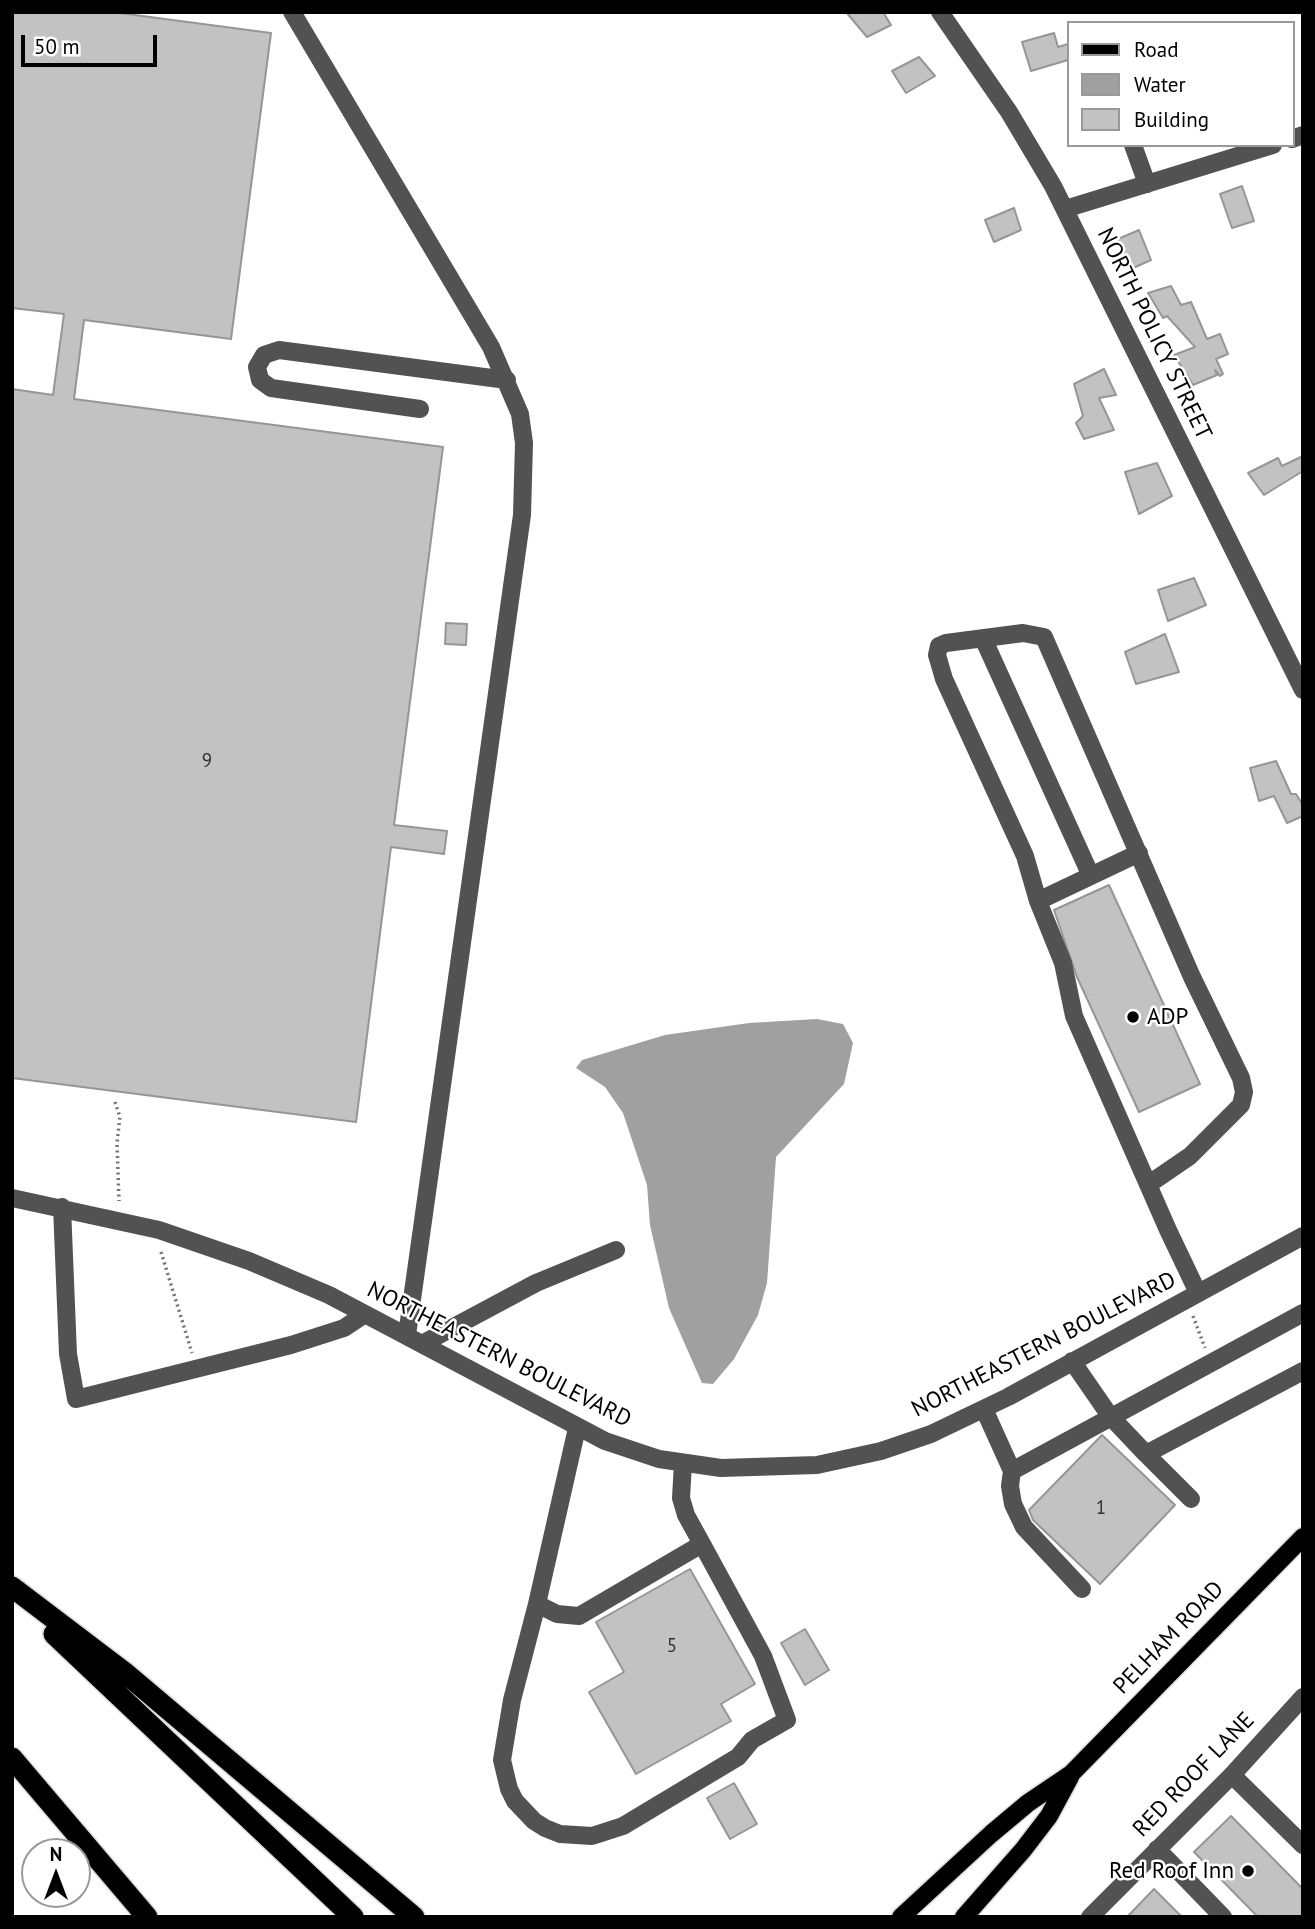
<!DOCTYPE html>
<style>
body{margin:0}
#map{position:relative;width:1315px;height:1929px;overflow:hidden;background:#fff;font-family:"PT Sans",sans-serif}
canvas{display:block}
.frame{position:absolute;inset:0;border:14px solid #000;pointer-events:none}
.legend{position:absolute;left:1067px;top:21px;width:228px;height:126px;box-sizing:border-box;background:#fff;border:2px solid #999;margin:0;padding:9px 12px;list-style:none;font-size:21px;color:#000}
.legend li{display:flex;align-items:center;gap:14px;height:35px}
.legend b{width:35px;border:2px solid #999}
.north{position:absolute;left:21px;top:1838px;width:70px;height:70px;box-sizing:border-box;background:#fff;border:2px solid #999;border-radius:50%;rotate:0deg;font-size:19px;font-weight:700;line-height:28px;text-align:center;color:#000}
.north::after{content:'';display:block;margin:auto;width:24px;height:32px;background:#000;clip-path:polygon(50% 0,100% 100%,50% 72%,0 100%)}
.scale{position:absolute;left:21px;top:35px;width:136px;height:32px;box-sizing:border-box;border:4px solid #000;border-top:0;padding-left:9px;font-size:21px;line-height:24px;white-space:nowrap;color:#000;-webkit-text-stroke:5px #fff;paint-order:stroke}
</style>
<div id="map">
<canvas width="1315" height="1929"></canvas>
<div class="frame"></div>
<ul class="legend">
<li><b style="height:9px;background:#000"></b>Road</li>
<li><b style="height:19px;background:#a0a0a0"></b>Water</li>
<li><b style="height:19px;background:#c2c2c2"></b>Building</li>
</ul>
<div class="north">N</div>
<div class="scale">50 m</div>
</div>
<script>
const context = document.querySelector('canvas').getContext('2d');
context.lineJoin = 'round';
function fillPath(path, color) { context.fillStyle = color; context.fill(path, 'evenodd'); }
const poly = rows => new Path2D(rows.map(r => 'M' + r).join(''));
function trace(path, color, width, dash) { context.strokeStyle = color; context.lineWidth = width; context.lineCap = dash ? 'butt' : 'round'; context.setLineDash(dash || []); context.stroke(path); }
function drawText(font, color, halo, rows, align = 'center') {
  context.font = font + ' "PT Sans",sans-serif'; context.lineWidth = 5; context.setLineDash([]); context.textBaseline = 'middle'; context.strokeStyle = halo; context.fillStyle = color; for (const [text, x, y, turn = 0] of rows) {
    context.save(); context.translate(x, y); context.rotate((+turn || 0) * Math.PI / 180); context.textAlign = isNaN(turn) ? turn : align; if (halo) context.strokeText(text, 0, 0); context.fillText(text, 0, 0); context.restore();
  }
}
fillPath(poly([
 [817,1019,843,1024,853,1043,844,1084,776,1157,767,1283,758,1315,734,1359,713,1384,702,1383,669,1308,650,1225,647,1185,623,1113,605,1087,576,1068,582,1060,665,1035,749,1023]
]), '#a0a0a0');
const building = poly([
 [12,12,112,12,271,33,231,339,84,320,74,399,443,447,394,825,447,831,444,854,391,847,356,1122,12,1078,12,389,53,395,64,314,12,308,12,12],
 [846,12,883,12,891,25,867,37,846,12],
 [1054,33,1058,47,1068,44,1068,60,1031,71,1022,42,1054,33],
 [919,57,935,76,906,93,892,71,919,57],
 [1242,186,1254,221,1232,228,1220,194,1242,186],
 [1014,208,1021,230,994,242,985,220,1014,208],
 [1139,230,1151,260,1131,269,1118,239,1139,230],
 [1171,286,1181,305,1191,302,1207,339,1220,334,1228,354,1216,359,1223,374,1220,376,1215,370,1217,375,1193,385,1174,355,1195,347,1167,316,1163,318,1148,293,1171,286],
 [1104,369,1116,395,1099,398,1114,430,1084,439,1076,423,1083,416,1074,384,1104,369],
 [1303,456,1303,471,1264,495,1248,473,1278,458,1282,466,1303,456],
 [1157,463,1172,496,1139,514,1125,472,1157,463],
 [1194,578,1206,605,1168,621,1158,590,1194,578],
 [446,623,467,624,466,645,445,644,446,623],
 [1165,634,1179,672,1136,684,1125,652,1165,634],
 [1276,761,1291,794,1296,794,1303,805,1303,816,1287,823,1274,796,1259,801,1250,768,1276,761],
 [1109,885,1200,1084,1139,1112,1077,977,1054,910,1109,885],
 [1102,1435,1175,1505,1100,1584,1033,1520,1029,1510,1102,1435],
 [690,1569,755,1684,721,1704,731,1721,636,1774,589,1692,624,1672,596,1622,690,1569],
 [805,1629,829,1670,805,1685,781,1643,805,1629],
 [734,1783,757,1824,730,1839,707,1798,734,1783],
 [1231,1816,1303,1889,1303,1917,1258,1917,1194,1852,1231,1816],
 [1154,1889,1182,1917,1127,1917,1154,1889]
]);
fillPath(building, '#c2c2c2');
trace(building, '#969696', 2);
const major = poly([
 [901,1917,991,1834,1028,1803,1071,1774,1303,1537],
 [964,1917,1023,1850,1049,1816,1070,1777]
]);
const highway = poly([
 [12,1587,124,1672,414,1917],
 [54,1634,353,1917],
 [12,1758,147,1917]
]);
trace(major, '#dbdbdb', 21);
trace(highway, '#dbdbdb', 24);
trace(poly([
 [115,1102,120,1117,117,1143,119,1201],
 [161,1252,192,1353],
 [1193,1316,1205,1348]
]), '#747474', 3.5, [2, 3.5]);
trace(poly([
 [292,12,491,347,520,414,524,443,522,515,407,1335],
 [940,12,1009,112,1053,186,1303,690],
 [1292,139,1303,135],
 [1133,145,1147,184],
 [1065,209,1273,145],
 [420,409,271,388,260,380,257,367,264,355,279,350,507,380],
 [983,638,1091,876],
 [1038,901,1139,853],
 [1149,1184,1190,1156,1241,1105,1244,1092,1241,1078,1192,977,1044,637,1023,633,946,643,939,646,937,655,944,679,1025,856,1038,901,1063,963,1074,1016,1168,1230,1198,1293],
 [12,1198,159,1230,249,1261,329,1295,605,1441,659,1459,721,1468,817,1465,881,1451,931,1434,1008,1397,1303,1236],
 [62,1207,68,1354,76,1399,291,1345,344,1328,365,1314],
 [422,1344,536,1283,616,1250],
 [1072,1361,1110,1416,1146,1454,1303,1371],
 [984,1409,1012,1471,1303,1313],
 [1146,1454,1191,1499],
 [683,1463,681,1498,686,1515,702,1544,763,1656,787,1720,752,1740,738,1757,623,1826,592,1836,560,1834,545,1828,534,1821,515,1801,509,1789,502,1760,512,1700,537,1604,557,1614,579,1616,702,1544],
 [1012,1471,1010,1486,1013,1504,1024,1527,1082,1589],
 [537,1604,577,1428],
 [1232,1775,1303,1845],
 [1157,1849,1223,1917],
 [1090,1917,1232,1775,1303,1697]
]), '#525252', 18);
trace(major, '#000', 18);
trace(highway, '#000', 21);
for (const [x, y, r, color] of [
 [1133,1017,7,"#000"],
 [1248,1871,7,"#000"]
]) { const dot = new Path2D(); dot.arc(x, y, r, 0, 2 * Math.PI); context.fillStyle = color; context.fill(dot); trace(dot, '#fff', 2.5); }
drawText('19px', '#303030', null, [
 ["9",207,762],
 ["1",1101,1509],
 ["5",672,1647]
]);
drawText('23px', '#000', '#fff', [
 ["NORTH POLICY STREET",1154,334,64],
 ["NORTHEASTERN BOULEVARD",1044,1345,-27],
 ["NORTHEASTERN BOULEVARD",499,1355,27],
 ["PELHAM ROAD",1169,1638,-46],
 ["RED ROOF LANE",1194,1775,-46]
]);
drawText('23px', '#000', '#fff', [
 ["ADP",1147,1017],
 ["Red Roof Inn",1234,1871,"right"]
], 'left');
</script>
